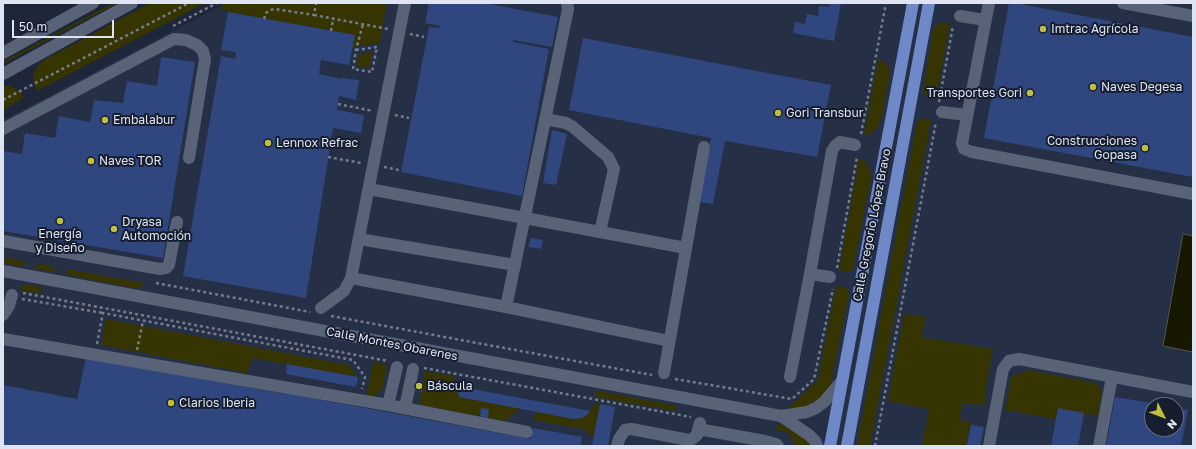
<!DOCTYPE html>
<meta charset="utf-8">
<style>
body{margin:0}
#map{position:relative;width:1196px;height:449px;overflow:hidden;background:#1e2639;font-family:"Golos Text",sans-serif}
canvas{display:block}
.frame{position:absolute;inset:0;border:4px solid #dee4f1;pointer-events:none}
.north{position:absolute;left:1144px;top:397px;width:40px;height:40px;box-sizing:border-box;background:#151d2f;border:1px solid #656d7d;border-radius:50%;rotate:132deg;font-size:11px;font-weight:700;line-height:16px;text-align:center;color:#dee4f1}
.north::after{content:'';display:block;margin:auto;width:14px;height:18px;background:#c0be41;clip-path:polygon(50% 0,100% 100%,50% 72%,0 100%)}
.scale{position:absolute;left:12px;top:20px;width:102px;height:18px;box-sizing:border-box;border:2px solid #dee4f1;border-top:0;padding-left:5px;font-size:12px;line-height:14px;white-space:nowrap;color:#dee4f1;-webkit-text-stroke:3px #151d2f;paint-order:stroke}
</style>
<div id="map">
<canvas width="1196" height="449"></canvas>
<div class="frame"></div>
<div class="north">N</div>
<div class="scale">50 m</div>
</div>
<script>
const context = document.querySelector('canvas').getContext('2d');
context.lineJoin = 'round';
function fillPath(path, color) { context.fillStyle = color; context.fill(path, 'evenodd'); }
const poly = rows => new Path2D(rows.map(r => 'M' + r).join(''));
function trace(path, color, width, dash) { context.strokeStyle = color; context.lineWidth = width; context.lineCap = dash ? 'butt' : 'round'; context.setLineDash(dash || []); context.stroke(path); }
function drawText(font, color, halo, rows, align = 'center') {
  context.font = font + ' "Golos Text",sans-serif'; context.lineWidth = 4; context.setLineDash([]); context.textBaseline = 'middle'; context.strokeStyle = halo; context.fillStyle = color; for (const [text, x, y, turn = 0] of rows) {
    context.save(); context.translate(x, y); context.rotate((+turn || 0) * Math.PI / 180); context.textAlign = isNaN(turn) ? turn : align; if (halo) context.strokeText(text, 0, 0); context.fillText(text, 0, 0); context.restore();
  }
}
fillPath(poly([
 [226,3,1193,3,1193,446,3,446,3,120],
 [1152,405,1176,405,1176,429,1152,429]
]), '#253047');
fillPath(poly([
 [113,3,117,3,3,64,3,62,6,60],
 [151,3,205,3,37,91,34,83,33,75,37,67,44,60],
 [226,3,387,3,380,43,353,47,355,35,228,12,219,7],
 [941,22,950,24,936,99,926,97,923,91,933,30,937,24],
 [373,52,369,68,356,66,359,54],
 [878,60,882,61,886,63,890,73,881,120,879,125,876,129,869,134,864,136],
 [3,86,11,86,19,91,24,98,3,110],
 [922,118,931,120,870,446,857,446,916,127,918,121],
 [859,158,866,162,870,170,871,178,853,269,850,272,839,270],
 [3,257,24,261,23,267,3,263],
 [37,263,55,267,53,272,36,269],
 [67,269,144,283,140,289,66,275],
 [24,284,42,287,40,294,19,290,22,285],
 [836,285,848,289,849,293,831,383,821,398,813,404,803,407,792,408,790,403,794,403,818,380],
 [904,314,926,317,921,337,993,349,986,386,985,405,962,403,960,419,970,422,966,446,922,446,929,409,888,401],
 [106,319,349,365,358,377,252,358,247,373,101,345],
 [373,362,387,365,383,387,379,392,374,395,367,395],
 [1028,370,1095,383,1098,385,1102,392,1098,416,1058,408,1056,419,1005,410,1011,378,1015,375],
 [425,371,453,376,459,397,520,408,506,421,488,418,481,408,480,416,424,406,419,404],
 [599,391,677,406,676,411,595,397,596,392],
 [596,403,600,404,594,435,586,434,587,430,534,420,536,411,587,415],
 [777,424,791,428,808,442,811,446,795,446,789,433,776,430]
]), '#363502');
const water = poly([
 [1183,234,1193,236,1193,352,1163,346,1183,234]
]);
fillPath(water, '#181702');
trace(water, '#53544a', 1);
fillPath(poly([
 [429,3,484,3,558,17,552,47,513,40,513,42,549,49,522,196,401,172,429,27,439,28,440,26,425,23],
 [830,3,841,3,834,41,793,33,795,22,805,24,807,14,818,16,819,6,829,7],
 [1009,3,1015,3,1193,37,1193,177,984,138],
 [228,12,355,35,349,65,321,60,319,74,342,79,342,78,359,80,356,100,339,96,337,110,364,115,361,133,333,128,306,298,183,276,221,56,235,59,236,52,221,50],
 [583,38,831,85,817,157,725,141,713,204,700,202,711,138,569,110],
 [161,57,195,62,163,258,3,231,3,151,22,154,25,133,55,138,59,116,90,122,94,100,123,103,127,81,157,86],
 [552,130,567,134,556,185,543,183],
 [531,238,543,240,541,249,528,247],
 [86,358,285,394,285,393,531,439,533,428,582,437,581,446,3,446,3,385,77,399],
 [287,364,358,377,356,387,286,374],
 [416,381,423,382,422,392,414,390],
 [456,386,590,411,587,415,582,418,573,419,459,397],
 [1115,397,1157,404,1152,405,1152,429,1176,429,1176,408,1188,410,1181,446,1106,446],
 [600,404,615,407,608,446,592,446],
 [481,408,489,409,488,418,480,416],
 [1058,408,1084,413,1078,446,1051,446],
 [971,425,984,427,980,446,967,445]
]), '#30467e');
trace(poly([
 [314,15,388,29],
 [264,19,266,13,270,10,275,9,314,15,316,3],
 [173,26,217,3],
 [331,31,333,19],
 [410,34,424,37],
 [356,50,377,47,372,72,353,69,356,50,363,24],
 [3,100,189,3],
 [939,102,953,26],
 [338,104,373,111],
 [395,115,409,118],
 [861,134,886,3],
 [328,157,361,163],
 [384,167,399,170],
 [837,268,857,157],
 [156,283,310,312],
 [23,293,388,361],
 [22,299,103,313],
 [331,316,553,357,652,375],
 [97,344,103,313,353,360,365,377,362,389],
 [137,350,143,321],
 [424,368,691,417],
 [675,379,792,399,814,379,833,289],
 [875,446,936,122]
]), '#747b8b', 2.5, [3, 3]);
trace(poly([
 [989,3,962,143,964,149,972,152,1193,194],
 [1123,3,1193,16],
 [960,16,985,20],
 [3,53,93,3],
 [3,74,132,3],
 [942,112,967,115],
 [545,119,566,123,573,127,608,157,614,169,600,232],
 [3,129,174,39,186,40,197,45,203,51,205,59,189,158],
 [369,189,686,248],
 [359,239,515,265],
 [3,241,160,269,166,268,169,265,177,222],
 [3,271,781,416,807,412,816,408,824,402,842,381],
 [810,274,830,277],
 [351,278,506,307,669,341],
 [506,307,559,53,568,9,567,3],
 [321,308,344,291,351,278,405,3],
 [3,315,9,306,12,295],
 [3,339,388,405,397,367],
 [664,373,704,147],
 [790,377,810,274,832,151,835,146,840,142,855,145],
 [388,405,527,432],
 [405,408,413,369],
 [781,416,809,435,815,441,817,446],
 [698,429,765,441,776,444,778,446],
 [617,446,619,439,625,430,631,429,689,440,692,439,697,435,700,423],
 [989,446,1003,369,1009,361,1019,359,1193,392],
 [1099,446,1112,377]
]), '#596378', 12);
trace(poly([
 [830,446,913,3],
 [847,446,929,3]
]), '#6f89c8', 12);
for (const [x, y, r, color] of [
 [1043,29,4,"#c0be41"],
 [1093,87,4,"#c0be41"],
 [1030,93,4,"#c0be41"],
 [778,113,4,"#c0be41"],
 [105,120,4,"#c0be41"],
 [268,143,4,"#c0be41"],
 [1145,148,4,"#c0be41"],
 [91,161,4,"#c0be41"],
 [60,221,4,"#c0be41"],
 [114,229,4,"#c0be41"],
 [419,386,4,"#c0be41"],
 [171,403,4,"#c0be41"]
]) { const dot = new Path2D(); dot.arc(x, y, r, 0, 2 * Math.PI); context.fillStyle = color; context.fill(dot); trace(dot, '#151d2f', 1.5); }
drawText('12px', '#dee4f1', '#151d2f', [
 ["Imtrac Agrícola",1051,29],
 ["Naves Degesa",1101,87],
 ["Transportes Gori",1022,93,"right"],
 ["Gori Transbur",786,113],
 ["Embalabur",113,120],
 ["Construcciones",1137,141,"right"],
 ["Gopasa",1137,155,"right"],
 ["Lennox Refrac",276,143],
 ["Naves TOR",99,161],
 ["Dryasa",122,222],
 ["Automoción",122,236],
 ["Energía",60,234,"center"],
 ["y Diseño",60,248,"center"],
 ["Báscula",427,386],
 ["Clarios Iberia",179,403]
], 'left');
drawText('12px', '#dee4f1', '#151d2f', [
 ["Calle Gregorio López Bravo",872,225,-79],
 ["Calle Montes Obarenes",392,344,11]
]);
</script>
